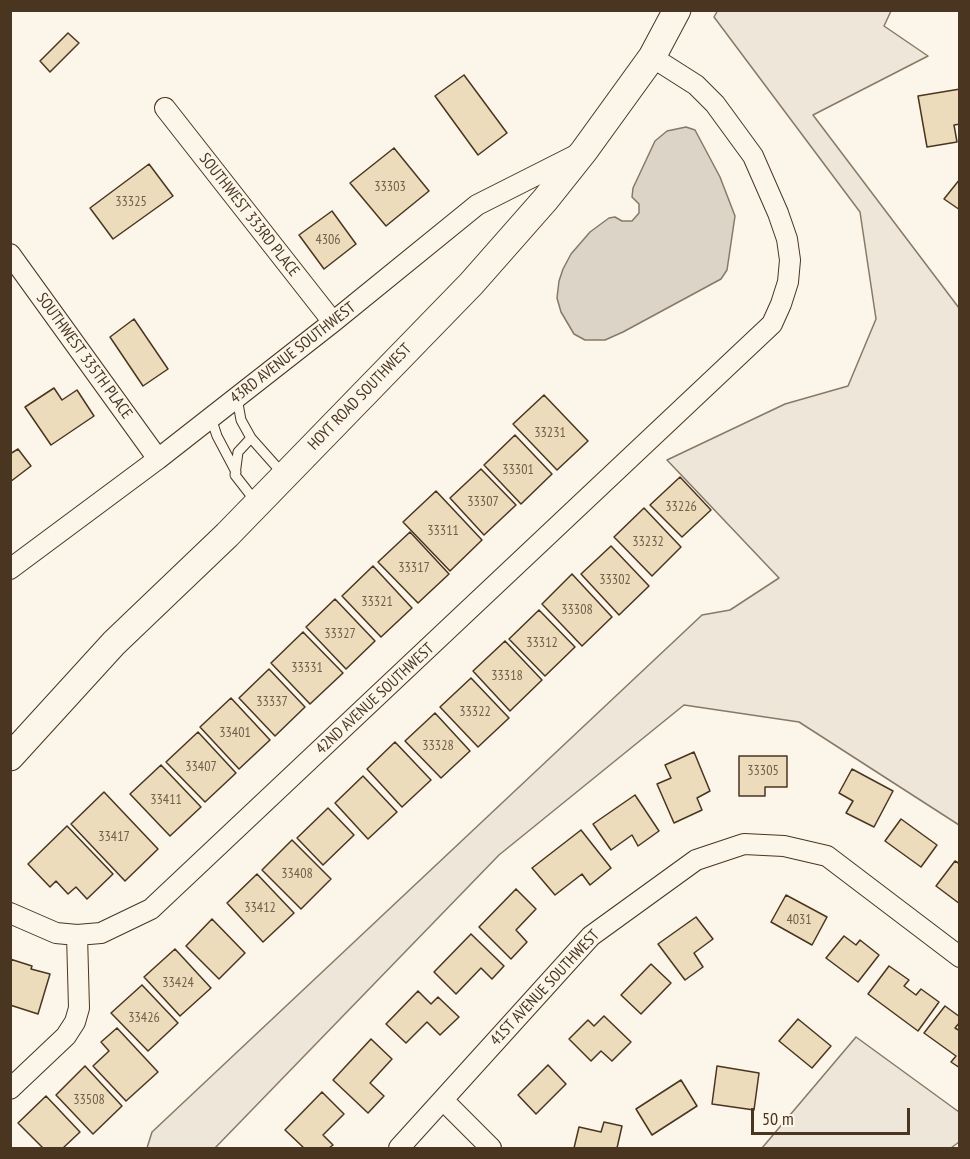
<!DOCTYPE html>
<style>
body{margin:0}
#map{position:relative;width:970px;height:1159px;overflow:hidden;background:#fbf6e9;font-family:"PT Sans Narrow",sans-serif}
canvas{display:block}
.frame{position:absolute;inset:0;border:12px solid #4a3520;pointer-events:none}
.scale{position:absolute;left:751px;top:1108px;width:159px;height:27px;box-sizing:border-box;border:3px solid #4a3520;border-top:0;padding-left:8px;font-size:18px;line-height:21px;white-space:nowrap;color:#4a3520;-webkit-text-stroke:4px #fbf6e9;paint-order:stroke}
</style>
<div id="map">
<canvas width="970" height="1159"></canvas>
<div class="frame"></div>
<div class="scale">50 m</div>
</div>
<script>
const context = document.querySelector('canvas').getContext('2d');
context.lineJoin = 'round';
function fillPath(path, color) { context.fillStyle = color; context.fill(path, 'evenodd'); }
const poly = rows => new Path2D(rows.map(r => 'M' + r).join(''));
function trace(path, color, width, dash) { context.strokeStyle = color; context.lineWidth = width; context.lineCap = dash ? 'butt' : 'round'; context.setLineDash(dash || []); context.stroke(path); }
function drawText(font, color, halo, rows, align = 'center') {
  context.font = font + ' "PT Sans Narrow",sans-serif'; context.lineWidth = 4.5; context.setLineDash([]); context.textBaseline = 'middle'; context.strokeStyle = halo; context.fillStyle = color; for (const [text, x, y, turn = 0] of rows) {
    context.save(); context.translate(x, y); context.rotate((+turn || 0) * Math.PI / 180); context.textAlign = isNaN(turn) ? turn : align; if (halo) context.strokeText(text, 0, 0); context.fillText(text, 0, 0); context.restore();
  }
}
const green = poly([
 [718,10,891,11,884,26,928,56,813,115,959,308,959,825,799,722,684,705,499,855,215,1148,147,1148,152,1132,702,615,730,610,779,578,667,460,785,404,848,386,876,319,860,212,714,17,718,10],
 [856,1037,959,1112,959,1142,951,1148,762,1148,856,1037]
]);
fillPath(green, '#ede6d9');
trace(green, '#887966', 1.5);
const water = poly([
 [686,127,695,130,720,177,735,216,727,270,721,279,623,332,605,340,585,340,574,334,561,312,557,298,559,281,563,269,571,254,590,232,609,218,615,217,622,221,632,221,639,213,639,204,632,197,633,188,655,141,667,131,686,127]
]);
fillPath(water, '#dcd4c6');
trace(water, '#887966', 1.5);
const building = poly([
 [68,33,79,43,50,72,40,61,68,33],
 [464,75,507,133,478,155,435,96,464,75],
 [960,89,960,124,954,125,957,142,927,147,918,96,960,89],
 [394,148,429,191,386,226,350,183,394,148],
 [149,164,173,196,113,239,90,208,149,164],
 [960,179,960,210,944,199,960,179],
 [332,211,356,244,324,269,299,235,332,211],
 [134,319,168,369,143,386,110,337,134,319],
 [54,388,62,400,77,390,94,416,51,445,25,407,54,388],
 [544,395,588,441,557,470,513,424,544,395],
 [515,435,552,474,521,504,484,465,515,435],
 [18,449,31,466,10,482,10,454,18,449],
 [481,469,516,505,484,535,450,498,481,469],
 [680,477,711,510,682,537,650,505,680,477],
 [436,491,482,540,450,571,403,522,436,491],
 [644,508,681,547,652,576,614,537,644,508],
 [410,532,449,574,418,603,378,562,410,532],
 [611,546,649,586,619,615,581,574,611,546],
 [373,566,412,608,381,637,342,596,373,566],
 [572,574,612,617,582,646,542,604,572,574],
 [335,599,375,641,346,669,306,627,335,599],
 [539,610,575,647,545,676,509,639,539,610],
 [303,632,343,673,310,704,271,663,303,632],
 [505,641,542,680,510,711,473,671,505,641],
 [269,669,305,707,275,736,239,698,269,669],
 [471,678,509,718,478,747,440,707,471,678],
 [231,698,270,740,239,769,200,727,231,698],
 [435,713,470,751,441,778,405,741,435,713],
 [198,732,236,773,205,802,166,762,198,732],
 [395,742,431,780,402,807,367,769,395,742],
 [694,752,710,791,697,798,702,810,674,823,657,784,671,778,665,765,694,752],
 [739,756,787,756,787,787,765,787,765,796,739,796,739,756],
 [161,765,201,807,170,836,130,794,161,765],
 [852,769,893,791,874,827,846,813,853,801,839,793,852,769],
 [363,776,397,812,368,839,335,803,363,776],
 [104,792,158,849,125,881,71,824,104,792],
 [635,795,659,831,638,846,632,835,611,850,593,824,635,795],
 [328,808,354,835,323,865,297,838,328,808],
 [901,819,937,845,921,867,885,841,901,819],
 [67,826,113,874,87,899,76,887,68,894,56,881,50,887,28,864,67,826],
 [581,830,611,868,590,885,582,874,555,895,532,868,581,830],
 [292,840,331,879,301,909,262,870,292,840],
 [955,861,960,864,960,904,936,886,955,861],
 [257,874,294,913,263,942,227,903,257,874],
 [516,889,536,909,516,930,527,942,511,959,479,927,516,889],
 [786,895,827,917,812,945,771,922,786,895],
 [696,917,713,939,694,953,703,967,685,980,658,944,696,917],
 [212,919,245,953,219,979,186,946,212,919],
 [471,934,504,966,492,979,481,968,456,994,434,972,471,934],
 [844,936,856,945,860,940,879,955,858,982,826,958,844,936],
 [175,949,211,988,180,1016,144,977,175,949],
 [10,959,32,966,31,969,50,974,38,1014,10,1005,10,959],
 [651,964,671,983,641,1014,621,995,651,964],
 [889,966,909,980,904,986,916,995,921,989,939,1002,918,1031,868,994,889,966],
 [142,985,178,1023,148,1051,111,1013,142,985],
 [418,991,431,1004,438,997,459,1017,440,1035,427,1022,406,1043,386,1024,418,991],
 [945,1006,960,1017,960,1022,955,1028,960,1031,960,1068,951,1062,956,1056,924,1033,945,1006],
 [604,1016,631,1042,612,1061,601,1051,591,1061,569,1039,588,1020,594,1026,604,1016],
 [798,1019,831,1046,812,1068,779,1041,798,1019],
 [117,1028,158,1072,126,1101,93,1066,109,1051,101,1042,117,1028],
 [371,1039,392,1059,370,1083,384,1096,368,1113,333,1080,371,1039],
 [548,1065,566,1084,536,1114,518,1095,548,1065],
 [85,1066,122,1106,93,1134,56,1095,85,1066],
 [717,1066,759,1073,754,1110,712,1104,717,1066],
 [681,1080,697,1106,652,1135,636,1109,681,1080],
 [322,1092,344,1114,323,1135,333,1145,329,1148,304,1148,285,1130,322,1092],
 [46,1096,80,1132,63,1148,43,1148,18,1123,46,1096],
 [604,1122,622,1126,617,1148,574,1148,579,1127,601,1132,604,1122]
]);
fillPath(building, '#ecdcbc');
trace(building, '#4a3520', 1.5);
const service = poly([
 [237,398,241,420,251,438,283,474],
 [211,418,217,436,236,472],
 [251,438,238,452,235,475,256,502]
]);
const minor = poly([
 [165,108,333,322],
 [10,254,158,459],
 [10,569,158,459,333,322,477,205,578,154],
 [10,913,56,933,77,935,101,933,151,909,772,324,781,304,788,282,790,260,787,239,778,213,753,156,715,104,696,85,652,57],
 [10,1089,66,1036,75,1022,79,1008,77,935],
 [444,1101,491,1148],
 [399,1148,591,936,696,860,744,844,784,846,827,856,960,957]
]);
const secondary = poly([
 [10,757,114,643,227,535,471,284,545,200,584,151,652,57,677,10]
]);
trace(service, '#4a3520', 11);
trace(minor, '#4a3520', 22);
trace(secondary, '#4a3520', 29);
trace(service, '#fbf6e9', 9);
trace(minor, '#fbf6e9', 20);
trace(secondary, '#fbf6e9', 27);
drawText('14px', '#725f47', null, [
 ["33303",390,187],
 ["33325",131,202],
 ["4306",328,240],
 ["33231",550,433],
 ["33301",518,470],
 ["33307",483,502],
 ["33226",681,507],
 ["33311",443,531],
 ["33232",648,542],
 ["33317",414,568],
 ["33302",615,580],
 ["33321",377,602],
 ["33308",577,610],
 ["33327",340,634],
 ["33312",542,643],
 ["33331",307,668],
 ["33318",507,676],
 ["33337",272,702],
 ["33322",475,712],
 ["33401",235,733],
 ["33328",438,746],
 ["33407",201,767],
 ["33305",763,771],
 ["33411",166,800],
 ["33417",114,837],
 ["33408",297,874],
 ["33412",260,908],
 ["4031",799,920],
 ["33424",178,983],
 ["33426",144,1018],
 ["33508",89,1100]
]);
drawText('16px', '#4a3520', '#fbf6e9', [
 ["SOUTHWEST 333RD PLACE",249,215,52],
 ["43RD AVENUE SOUTHWEST",293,353,-38],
 ["SOUTHWEST 335TH PLACE",84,356,54],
 ["HOYT ROAD SOUTHWEST",360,397,-46],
 ["42ND AVENUE SOUTHWEST",375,699,-43],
 ["41ST AVENUE SOUTHWEST",545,988,-47]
]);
</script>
